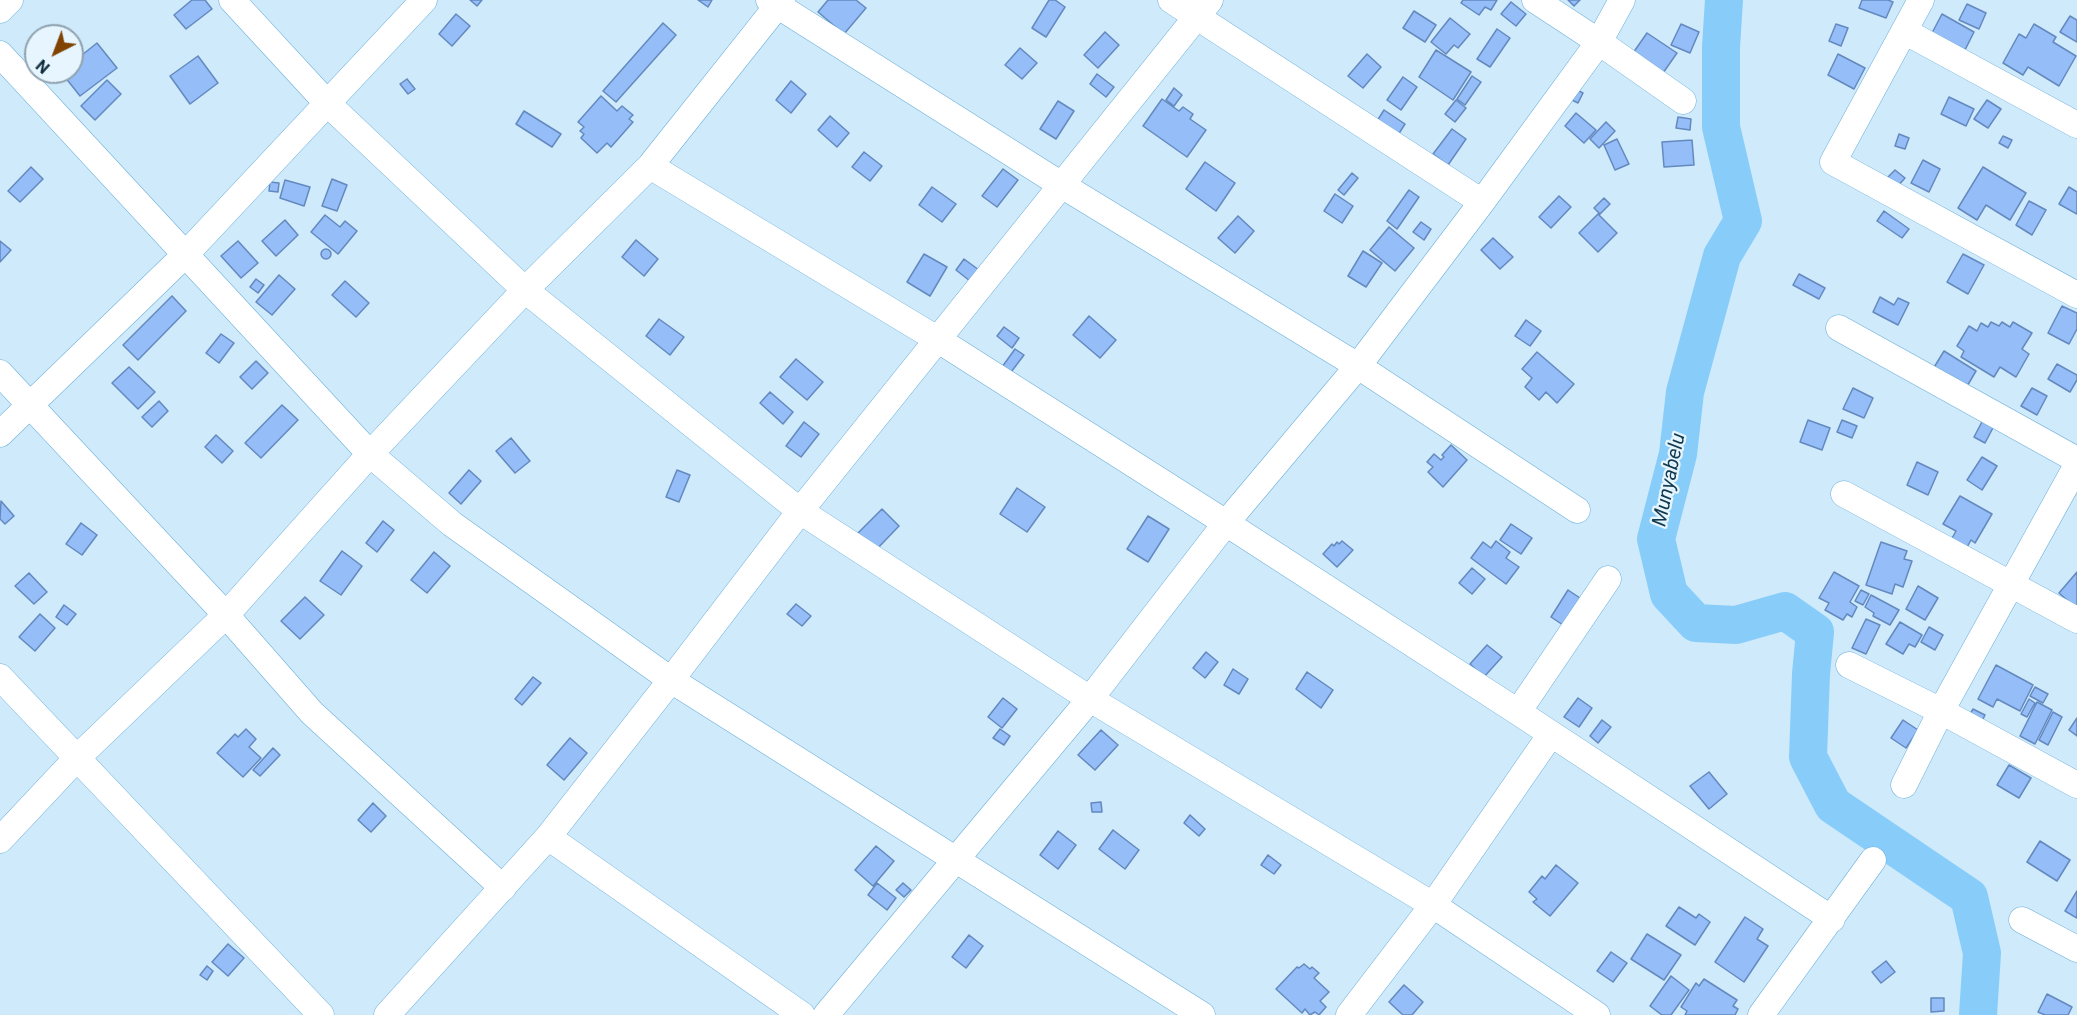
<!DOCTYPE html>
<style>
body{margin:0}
#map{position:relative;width:2077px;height:1015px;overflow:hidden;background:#cfeafb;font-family:Roboto,sans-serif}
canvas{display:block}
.north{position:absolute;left:24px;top:24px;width:60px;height:60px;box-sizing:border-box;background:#e7f5fe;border:2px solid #8fa3af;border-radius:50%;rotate:222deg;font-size:16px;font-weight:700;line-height:24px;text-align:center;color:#0a2838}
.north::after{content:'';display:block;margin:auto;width:21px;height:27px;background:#814302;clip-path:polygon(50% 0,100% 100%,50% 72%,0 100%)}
</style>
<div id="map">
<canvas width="2077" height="1015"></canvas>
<div class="north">N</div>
</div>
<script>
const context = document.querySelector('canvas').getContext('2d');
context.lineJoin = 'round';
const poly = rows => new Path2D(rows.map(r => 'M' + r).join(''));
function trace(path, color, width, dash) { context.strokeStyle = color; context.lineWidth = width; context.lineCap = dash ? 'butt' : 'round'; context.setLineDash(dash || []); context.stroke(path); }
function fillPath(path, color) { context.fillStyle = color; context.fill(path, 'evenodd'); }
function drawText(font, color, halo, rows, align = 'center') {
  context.font = font + ' Roboto,sans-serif'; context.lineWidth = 4.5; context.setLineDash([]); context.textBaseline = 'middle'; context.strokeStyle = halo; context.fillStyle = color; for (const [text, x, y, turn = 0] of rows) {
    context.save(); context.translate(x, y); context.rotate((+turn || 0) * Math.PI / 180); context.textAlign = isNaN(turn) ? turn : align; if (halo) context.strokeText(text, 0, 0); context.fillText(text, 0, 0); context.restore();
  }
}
trace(poly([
 [1724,0,1721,47,1721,127,1743,221,1722,256,1685,392,1678,454,1656,539,1669,594,1696,623,1736,625,1785,611,1815,632,1811,674,1808,757,1833,805,1969,897,1982,953,1978,1015]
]), '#88cdf9', 38);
const building = poly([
 [192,0,205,0,212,9,186,29,174,15,192,0],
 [470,0,482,0,477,6,470,0],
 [698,0,712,0,708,7,698,0],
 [828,0,856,0,866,8,844,34,818,12,828,0],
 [1049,0,1055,0,1065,7,1046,37,1032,28,1049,0],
 [1463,0,1497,0,1491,10,1485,7,1479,15,1461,3,1463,0],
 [1568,0,1580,0,1574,6,1568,0],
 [1862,0,1888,0,1893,2,1886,18,1859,8,1862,0],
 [1511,2,1526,14,1516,26,1501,14,1511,2],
 [1967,4,1986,13,1979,29,1959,20,1967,4],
 [1414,11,1436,25,1425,42,1403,28,1414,11],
 [456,14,470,26,452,46,439,34,456,14],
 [1942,14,1974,32,1965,50,1932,33,1942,14],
 [2070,16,2077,20,2077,42,2060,32,2070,16],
 [1450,18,1470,34,1458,48,1454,45,1446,54,1431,42,1450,18],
 [663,23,676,35,616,102,603,91,663,23],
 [1681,24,1699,32,1690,53,1671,45,1681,24],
 [1836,24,1848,28,1841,46,1829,41,1836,24],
 [2034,24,2056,37,2053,42,2076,56,2059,86,2028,67,2023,75,2003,63,2019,34,2026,38,2034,24],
 [1497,29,1510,38,1490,67,1477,59,1497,29],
 [1105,32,1119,45,1098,68,1084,55,1105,32],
 [1647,33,1677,53,1663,73,1633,53,1647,33],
 [97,43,117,68,80,96,61,72,72,72,72,63,97,43],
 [1020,48,1037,63,1022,79,1005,65,1020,48],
 [30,49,36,54,31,60,25,54,30,49],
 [1436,50,1471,72,1453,100,1419,77,1436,50],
 [1367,54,1381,67,1363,88,1348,76,1367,54],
 [1838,54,1865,68,1854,89,1828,75,1838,54],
 [198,56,218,83,190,104,170,76,198,56],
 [1097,74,1114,87,1106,97,1090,84,1097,74],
 [1472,76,1481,82,1465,105,1457,99,1472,76],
 [1403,77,1417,87,1401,110,1387,100,1403,77],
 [407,79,415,89,408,94,400,84,407,79],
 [107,80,121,94,95,120,81,106,107,80],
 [791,81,806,94,791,113,776,100,791,81],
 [1174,88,1182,95,1174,106,1166,100,1174,88],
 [1575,89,1583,93,1578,103,1570,99,1575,89],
 [601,96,617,111,622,106,633,115,629,119,633,122,611,147,607,143,597,153,581,138,584,134,580,131,584,127,578,122,601,96],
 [1949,97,1974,109,1966,126,1941,114,1949,97],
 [1162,99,1179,111,1183,107,1193,114,1190,119,1206,130,1187,157,1143,126,1162,99],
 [1456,100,1466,108,1455,122,1445,114,1456,100],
 [1987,100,2001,109,1988,128,1974,119,1987,100],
 [1058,101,1074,111,1056,139,1040,129,1058,101],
 [1384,110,1405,124,1398,135,1377,121,1384,110],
 [524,111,561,134,552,147,516,124,524,111],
 [1576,113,1596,130,1584,143,1565,126,1576,113],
 [830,116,849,133,837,147,818,130,830,116],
 [1678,117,1691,119,1690,130,1676,128,1678,117],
 [1606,122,1615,131,1599,148,1590,139,1606,122],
 [1452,129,1466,139,1448,165,1433,154,1452,129],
 [1899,134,1909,138,1905,149,1895,146,1899,134],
 [2003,136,2012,140,2008,148,1999,143,2003,136],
 [1617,139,1629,164,1615,170,1604,145,1617,139],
 [1692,140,1694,165,1664,167,1662,142,1692,140],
 [864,152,882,166,870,181,852,167,864,152],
 [1923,160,1940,169,1929,192,1911,183,1923,160],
 [1205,162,1235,183,1216,211,1186,189,1205,162],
 [31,167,43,179,20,202,8,191,31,167],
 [1983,167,2026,193,2010,220,1986,205,1977,220,1958,208,1983,167],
 [1003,169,1018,180,997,207,982,196,1003,169],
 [1895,170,1905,178,1897,187,1887,178,1895,170],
 [1352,173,1358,178,1344,195,1338,190,1352,173],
 [332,179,347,185,337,211,322,206,332,179],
 [285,180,310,187,304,206,280,198,285,180],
 [270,182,279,183,278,192,269,191,270,182],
 [932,187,956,204,942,222,919,205,932,187],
 [2069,187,2077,192,2077,214,2059,204,2069,187],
 [1409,190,1419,197,1397,229,1387,221,1409,190],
 [1335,194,1353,206,1342,223,1324,211,1335,194],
 [1559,196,1571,207,1551,228,1539,217,1559,196],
 [1604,198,1610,204,1600,214,1594,208,1604,198],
 [2029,201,2046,210,2032,235,2016,225,2029,201],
 [1884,211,1909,229,1902,238,1877,221,1884,211],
 [1598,214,1617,233,1598,252,1579,233,1598,214],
 [325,215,340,227,345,221,357,231,338,254,311,232,325,215],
 [1238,216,1254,231,1235,253,1218,238,1238,216],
 [285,220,298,235,276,256,262,241,285,220],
 [1421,222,1431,229,1424,240,1413,232,1421,222],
 [1389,227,1414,248,1395,271,1370,250,1389,227],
 [1493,238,1513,257,1500,269,1481,250,1493,238],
 [636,240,658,259,644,276,622,257,636,240],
 [0,241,11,250,0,262,0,241],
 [238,241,258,263,241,278,221,256,238,241],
 '321 254a5 5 0 1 1 10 0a5 5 0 1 1-10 0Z',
 [1363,251,1382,263,1366,287,1348,276,1363,251],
 [924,254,947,267,930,296,907,282,924,254],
 [1963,254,1984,265,1968,294,1947,282,1963,254],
 [964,259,979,270,970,281,956,270,964,259],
 [1799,274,1825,288,1819,299,1793,285,1799,274],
 [279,275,295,289,272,315,256,302,279,275],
 [256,279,264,285,258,293,250,287,256,279],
 [345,281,369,303,356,317,332,295,345,281],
 [172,296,186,311,138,360,123,345,172,296],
 [1880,297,1894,305,1898,298,1909,303,1898,325,1873,312,1880,297],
 [2062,306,2077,313,2077,329,2069,344,2048,333,2062,306],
 [1089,316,1116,340,1100,358,1073,335,1089,316],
 [659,319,684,337,670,355,646,336,659,319],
 [1526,320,1541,331,1530,346,1515,336,1526,320],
 [1991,322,1999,326,2002,322,2010,327,2013,322,2032,333,2022,349,2029,354,2016,377,2000,367,1994,377,1961,357,1964,351,1957,346,1969,326,1977,331,1981,323,1988,327,1991,322],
 [1004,327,1019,338,1012,348,997,336,1004,327],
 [221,334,234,343,219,363,206,353,221,334],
 [1015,349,1024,355,1005,380,997,374,1015,349],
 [1944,351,1976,371,1966,388,1933,369,1944,351],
 [1537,352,1574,384,1557,403,1546,392,1539,400,1525,387,1532,378,1522,369,1537,352],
 [796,359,823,382,807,400,780,377,796,359],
 [256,361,268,373,252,389,240,377,256,361],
 [2057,364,2077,375,2077,380,2070,392,2048,379,2057,364],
 [129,367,155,392,138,409,112,383,129,367],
 [1853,388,1873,398,1864,418,1843,409,1853,388],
 [2032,388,2047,396,2037,415,2021,406,2032,388],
 [770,392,793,412,783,424,760,403,770,392],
 [159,401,168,411,152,427,142,417,159,401],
 [282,405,298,420,261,458,245,443,282,405],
 [1984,418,1995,424,1985,443,1974,437,1984,418],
 [1808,420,1830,428,1822,450,1800,442,1808,420],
 [1842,420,1857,426,1852,438,1837,432,1842,420],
 [804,422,819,434,801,457,786,446,804,422],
 [216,435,233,451,222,463,205,447,216,435],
 [511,438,530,461,515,473,496,451,511,438],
 [1451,445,1467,460,1443,487,1428,472,1433,467,1427,462,1434,454,1441,460,1444,457,1442,455,1451,445],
 [1982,457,1997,466,1982,490,1967,480,1982,457],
 [1917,462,1938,472,1928,495,1907,485,1917,462],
 [469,470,481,481,461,504,449,493,469,470],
 [677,470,690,475,679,502,666,497,677,470],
 [1017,488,1045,507,1027,532,1000,514,1017,488],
 [1960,496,1992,514,1975,543,1971,540,1966,549,1951,540,1956,531,1943,524,1960,496],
 [1,501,14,516,5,524,0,519,1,501],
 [882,509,899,526,875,551,857,534,882,509],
 [1148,516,1169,529,1148,562,1127,549,1148,516],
 [383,521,394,530,377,552,366,543,383,521],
 [81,523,97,535,82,555,66,544,81,523],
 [1511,524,1532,538,1521,554,1500,540,1511,524],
 [1342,541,1353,550,1337,567,1323,554,1332,544,1334,546,1337,542,1339,544,1342,541],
 [1496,541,1510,552,1506,558,1519,567,1506,584,1471,558,1483,542,1491,548,1496,541],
 [1881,542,1907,551,1904,559,1912,561,1903,587,1895,584,1892,594,1866,585,1881,542],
 [342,551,362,566,341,595,320,581,342,551],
 [434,552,450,566,427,593,411,580,434,552],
 [1472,568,1485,579,1472,594,1459,583,1472,568],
 [1834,572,1859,586,1850,602,1857,607,1852,617,1847,614,1843,620,1825,610,1829,603,1819,598,1834,572],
 [2077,572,2077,606,2076,608,2059,593,2077,572],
 [29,573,47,592,34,604,15,586,29,573],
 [1918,586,1938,598,1925,620,1906,609,1918,586],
 [1568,590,1583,600,1566,627,1551,617,1568,590],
 [1861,590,1869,594,1863,605,1855,601,1861,590],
 [1871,595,1899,610,1890,625,1873,616,1874,613,1865,607,1871,595],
 [305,597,324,615,300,639,281,621,305,597],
 [796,604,811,616,802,626,787,614,796,604],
 [64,605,76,614,67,625,56,617,64,605],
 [40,614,55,628,35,651,19,637,40,614],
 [1866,619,1880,625,1866,654,1852,648,1866,619],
 [1900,622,1922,635,1915,647,1909,644,1903,654,1886,644,1900,622],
 [1929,627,1943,635,1935,650,1921,642,1929,627],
 [1487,645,1502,657,1484,677,1470,664,1487,645],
 [1206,652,1218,662,1205,678,1193,668,1206,652],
 [1996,665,2033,685,2020,711,1997,699,1993,707,1978,699,1996,665],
 [1233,669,1248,679,1239,694,1224,685,1233,669],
 [1307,672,1333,690,1321,708,1296,689,1307,672],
 [533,677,541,683,522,705,515,699,533,677],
 [2035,687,2048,694,2043,703,2030,696,2035,687],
 [1003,698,1017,709,1002,728,988,717,1003,698],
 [1578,698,1592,708,1579,727,1564,717,1578,698],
 [2029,699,2035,703,2027,717,2021,714,2029,699],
 [2037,702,2052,710,2035,744,2020,736,2037,702],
 [1973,709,1985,715,1979,727,1966,721,1973,709],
 [2053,712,2062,717,2048,745,2039,740,2053,712],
 [2077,718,2077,736,2069,730,2077,718],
 [1602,720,1611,727,1598,743,1590,736,1602,720],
 [1903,720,1918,730,1906,748,1891,738,1903,720],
 [246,729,256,739,249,747,261,758,243,777,217,753,235,734,238,737,246,729],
 [1000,729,1010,736,1004,745,993,738,1000,729],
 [1101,730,1118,745,1095,770,1078,755,1101,730],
 [570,738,587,753,564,780,547,765,570,738],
 [273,748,280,755,260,776,253,770,273,748],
 [2009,765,2031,778,2019,798,1997,785,2009,765],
 [1709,772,1727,794,1709,809,1690,786,1709,772],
 [1101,802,1102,812,1092,812,1091,803,1101,802],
 [373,803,386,816,371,832,358,820,373,803],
 [1190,815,1205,829,1199,836,1184,823,1190,815],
 [1113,830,1139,850,1125,869,1099,849,1113,830],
 [1058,831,1076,845,1058,869,1040,855,1058,831],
 [2040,841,2070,860,2057,881,2027,862,2040,841],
 [876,846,894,861,873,886,855,870,876,846],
 [1268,855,1281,865,1274,874,1261,865,1268,855],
 [1556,865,1578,883,1550,916,1533,902,1537,899,1529,892,1542,876,1545,879,1556,865],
 [877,883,896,898,887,910,868,895,877,883],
 [903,883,911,890,904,897,896,890,903,883],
 [2077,891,2077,918,2065,911,2077,891],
 [1679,907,1696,918,1699,914,1710,922,1695,945,1666,926,1679,907],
 [1745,917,1763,929,1757,939,1768,946,1744,982,1715,962,1745,917],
 [1647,934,1681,955,1664,980,1631,959,1647,934],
 [969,935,983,946,966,968,952,957,969,935],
 [228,944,244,958,228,976,212,962,228,944],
 [1611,952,1627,963,1613,982,1597,971,1611,952],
 [1886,961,1895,972,1881,983,1872,972,1886,961],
 [1304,964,1310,969,1312,967,1319,973,1314,978,1329,992,1320,1001,1326,1007,1319,1015,1315,1012,1310,1015,1305,1009,1302,1013,1276,989,1297,967,1299,968,1304,964],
 [207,966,213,971,207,980,200,975,207,966],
 [1671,976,1689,990,1671,1015,1662,1015,1650,1006,1671,976],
 [1704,979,1737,1000,1733,1006,1738,1009,1735,1015,1685,1015,1687,1011,1681,1007,1696,983,1699,986,1704,979],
 [1404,985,1423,1002,1412,1015,1403,1015,1389,1002,1404,985],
 [2047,994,2072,1007,2068,1015,2045,1015,2038,1012,2047,994],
 [1931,998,1944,998,1944,1011,1931,1012,1931,998]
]);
fillPath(building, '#95bdf7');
trace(building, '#6389bf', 1.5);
const minor = poly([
 [232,0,327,103,525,290,800,511,1090,699,1433,905,1597,1015],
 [769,0,1060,184,1358,366,1577,510],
 [1171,0,1482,202],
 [1535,0,1599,42,1683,101],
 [1921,0,1833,162,2077,295],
 [0,10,10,0],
 [1904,31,2077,125],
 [0,54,370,454,452,524,671,680,1202,1015],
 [650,166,937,339,1226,523,1518,712,1832,919],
 [1839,328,2077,460],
 [0,373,226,615,312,713,503,888],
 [0,434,185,255,424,0],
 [1844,494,2077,620],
 [1849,665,1941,711,2077,785],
 [0,677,321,1015],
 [1518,712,1608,579],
 [1904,785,1941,711,2077,465],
 [548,837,802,1015],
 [0,840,78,757,226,615,370,454,525,290,650,166,782,0],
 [2022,920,2077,949],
 [387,1015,548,837,671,680,800,511,1210,0],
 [826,1015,1090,699,1226,523,1358,366,1482,202,1599,42,1622,0],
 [1349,1015,1433,905,1551,734],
 [1761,1015,1873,860]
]);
trace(minor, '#6bafd9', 27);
trace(minor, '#fff', 26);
drawText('italic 20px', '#11394f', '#e7f5fe', [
 ["Munyabelu",1670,480,-78]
]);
</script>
